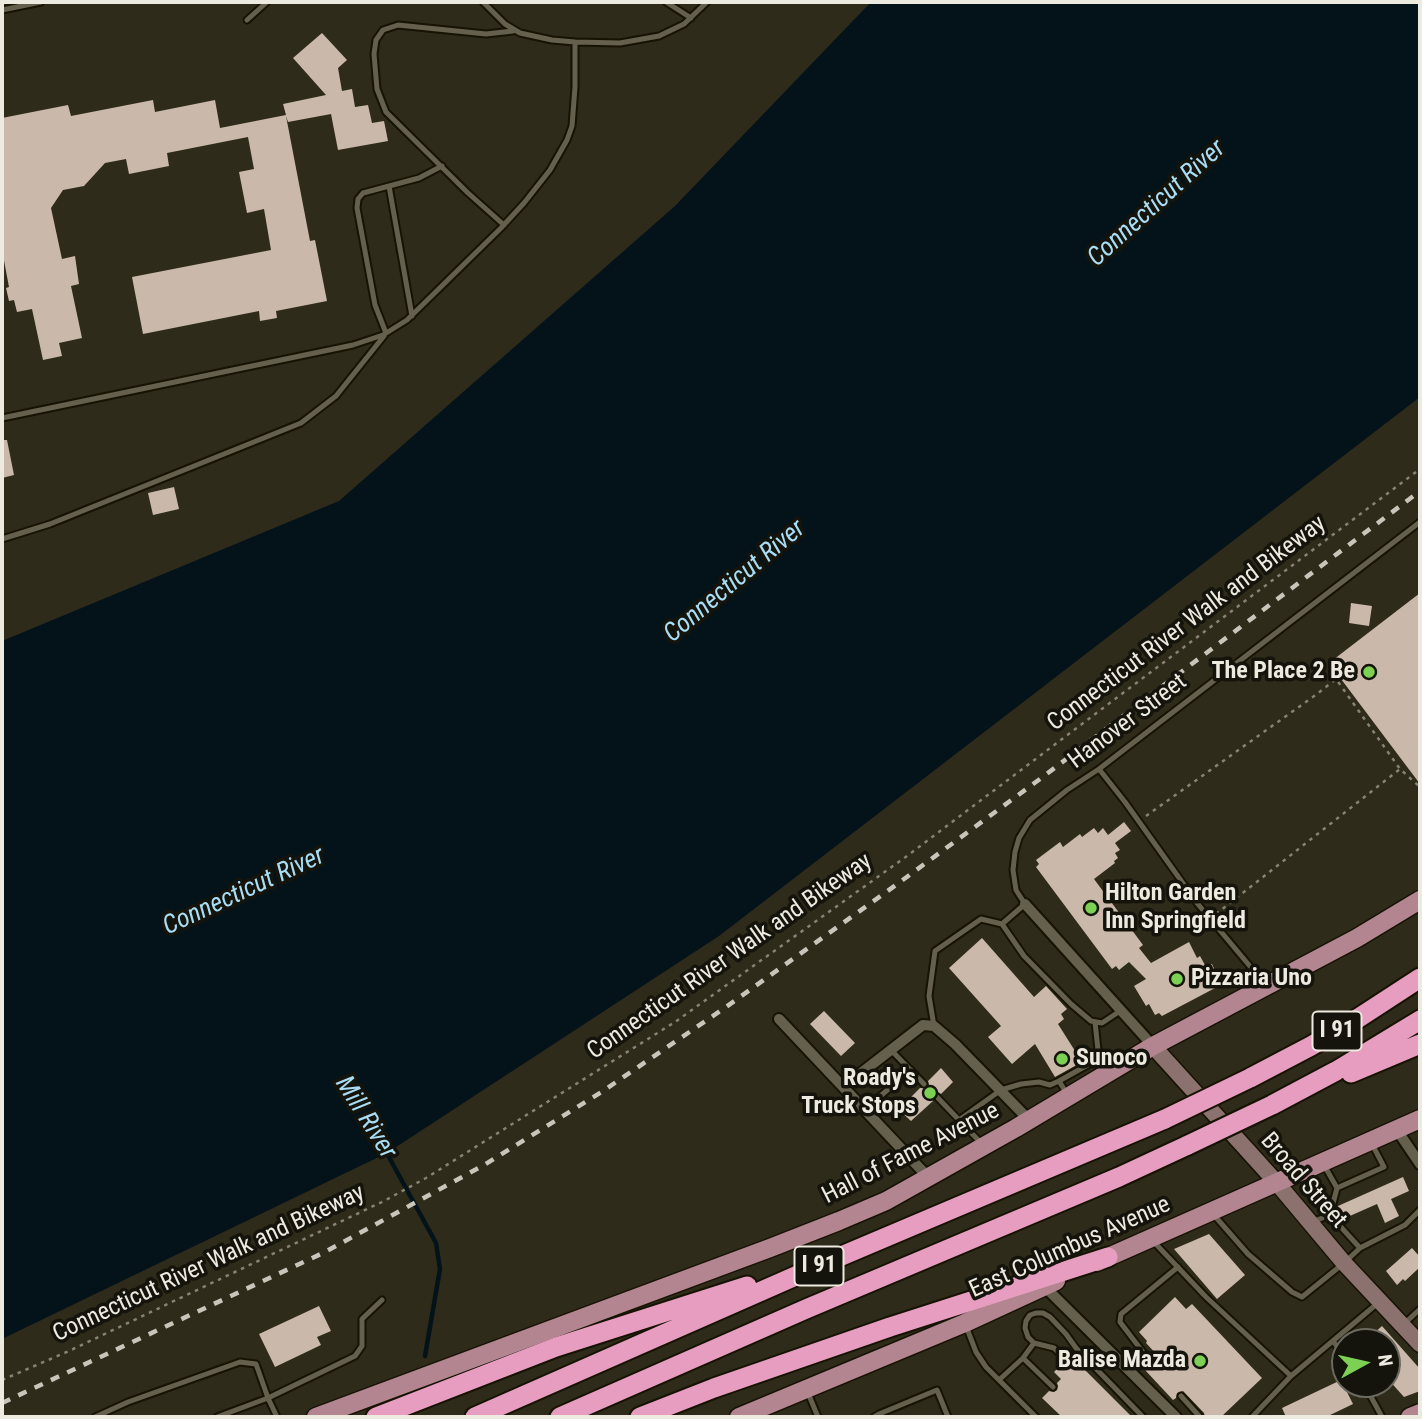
<!DOCTYPE html>
<style>
body{margin:0}
#map{position:relative;width:1422px;height:1419px;overflow:hidden;background:#2f2b1a;font-family:"Roboto Condensed",sans-serif}
canvas{display:block}
.frame{position:absolute;inset:0;border:4px solid #edeae0;pointer-events:none}
.north{position:absolute;left:1331px;top:1328px;width:70px;height:70px;box-sizing:border-box;background:#15140c;border:2px solid #6b6a61;border-radius:50%;rotate:82deg;font-size:19px;font-weight:700;line-height:28px;text-align:center;color:#edeae0}
.north::after{content:'';display:block;margin:auto;width:24px;height:32px;background:#7cd155;clip-path:polygon(50% 0,100% 100%,50% 72%,0 100%)}
</style>
<div id="map">
<canvas width="1422" height="1419"></canvas>
<div class="frame"></div>
<div class="north">N</div>
</div>
<script>
const context = document.querySelector('canvas').getContext('2d');
context.lineJoin = 'round';
function fillPath(path, color) { context.fillStyle = color; context.fill(path, 'evenodd'); }
const poly = rows => new Path2D(rows.map(r => 'M' + r).join(''));
function trace(path, color, width, dash) { context.strokeStyle = color; context.lineWidth = width; context.lineCap = dash ? 'butt' : 'round'; context.setLineDash(dash || []); context.stroke(path); }
function drawText(font, color, halo, rows, align = 'center') {
  context.font = font + ' "Roboto Condensed",sans-serif'; context.lineWidth = 7; context.setLineDash([]); context.textBaseline = 'middle'; context.strokeStyle = halo; context.fillStyle = color; for (const [text, x, y, turn = 0] of rows) {
    context.save(); context.translate(x, y); context.rotate((+turn || 0) * Math.PI / 180); context.textAlign = isNaN(turn) ? turn : align; if (halo) context.strokeText(text, 0, 0); context.fillText(text, 0, 0); context.restore();
  }
}
fillPath(poly([
 [871,2,1420,2,1420,397,719,936,387,1153,2,1339,2,641,339,501,675,206]
]), '#04131a');
trace(poly([
 [384,1148,436,1243,440,1269,425,1356]
]), '#04131a', 4.5);
fillPath(poly([
 [322,33,347,60,338,68,342,91,352,89,355,107,368,105,372,123,384,121,388,141,338,150,331,114,288,122,286,116,310,241,315,240,327,301,276,311,277,318,260,321,259,311,143,334,132,277,271,250,264,209,247,213,239,172,254,169,248,137,167,153,169,166,129,174,126,159,105,163,84,186,63,190,51,208,62,259,75,256,79,284,71,286,82,338,59,343,62,356,43,360,32,309,17,312,14,300,9,301,6,288,9,287,2,250,2,118,68,105,71,116,153,100,155,112,215,100,220,128,286,115,283,104,326,95,293,58],
 [2,440,7,440,14,475,2,478],
 [174,487,179,509,153,515,148,493],
 [1420,593,1420,784,1329,663],
 [1351,603,1372,606,1369,626,1349,623],
 [1124,822,1131,831,1115,843,1120,850,1115,853,1118,858,1114,861,1115,863,1094,879,1143,945,1139,948,1151,963,1189,942,1197,958,1200,956,1206,967,1212,964,1216,973,1212,976,1217,987,1162,1016,1159,1013,1155,1015,1149,1004,1146,1006,1134,986,1146,979,1129,962,1119,970,1116,966,1112,969,1036,867,1039,864,1036,860,1060,842,1063,847,1080,834,1082,837,1094,828,1098,833,1103,828,1108,835],
 [982,938,1034,997,1046,986,1067,1009,1061,1014,1064,1019,1058,1024,1082,1062,1055,1077,1035,1044,1012,1064,988,1037,1001,1026,949,968],
 [824,1011,855,1043,841,1056,810,1024],
 [941,1068,953,1082,941,1094,938,1092,934,1093,932,1096,933,1101,911,1121,896,1107,903,1099,906,1102,920,1088,927,1088,929,1085,928,1081],
 [1403,1177,1409,1191,1391,1199,1399,1216,1385,1223,1377,1204,1343,1219,1338,1206],
 [1209,1234,1245,1275,1217,1299,1174,1249],
 [1412,1248,1420,1257,1420,1267,1405,1281,1403,1279,1397,1285,1386,1271],
 [1175,1297,1186,1309,1192,1304,1262,1378,1221,1417,1205,1417,1204,1413,1183,1391,1177,1393,1176,1398,1173,1400,1145,1370,1148,1367,1152,1369,1156,1368,1157,1364,1156,1360,1159,1357,1146,1343,1147,1341,1139,1332],
 [319,1306,331,1331,317,1337,321,1345,275,1367,259,1334],
 [1382,1326,1420,1369,1420,1391,1404,1397,1387,1378,1387,1342,1364,1342],
 [1072,1354,1086,1368,1085,1370,1132,1417,1062,1417,1042,1398,1049,1391,1054,1392,1057,1390,1058,1386,1057,1383,1061,1379,1054,1372,1062,1364,1067,1365,1070,1363,1071,1359,1070,1356],
 [1341,1380,1353,1404,1326,1417,1286,1417,1282,1408]
]), '#cab9aa');
const service = poly([
 [666,2,691,18],
 [2,10,41,2],
 [247,20,267,2],
 [575,42,620,43,659,36,684,24,707,2],
 [389,186,412,316],
 [504,225,468,193,386,112,377,89,374,54,376,40,383,30,398,25,486,34,513,31],
 [386,333,375,305,357,208,358,199,363,193,419,178,442,166],
 [2,418,353,345,383,335,407,320,501,228,524,203,550,170,567,140,572,126,575,87,575,42,552,40,520,33,505,24,483,2],
 [2,539,50,524,301,423,336,396,384,336],
 [1099,769,1125,802,1197,903,1264,983],
 [1120,1011,1102,1023,1091,1021,1071,1004,1024,956,1002,924,1025,904,1016,890,1013,870,1015,852,1019,838,1030,820,1067,790,1099,769,1420,522],
 [1095,1022,1098,1050,1108,1068],
 [934,1026,929,996,935,951,981,919,1002,924],
 [891,1050,924,1084],
 [1067,1094,1059,1081,1102,1057],
 [937,1097,982,1144],
 [865,1109,911,1070],
 [959,1120,1001,1090,1021,1084,1039,1082,1050,1085,1059,1081],
 [1337,1188,1384,1167,1372,1144],
 [1213,1214,1248,1254,1292,1292,1302,1297,1344,1263,1360,1248,1330,1215],
 [1312,1222,1330,1215,1337,1188,1324,1165],
 [1153,1241,1206,1297,1291,1376],
 [1360,1248,1405,1225,1420,1210],
 [1405,1323,1420,1309],
 [966,1326,976,1352,986,1367,1036,1417],
 [1333,1341,1345,1357],
 [1023,1358,1053,1387],
 [1066,1360,1054,1348,1034,1343,1028,1337,1025,1328,1026,1321,1030,1315,1036,1313,1043,1313,1050,1317,1066,1334,1076,1348,1143,1417],
 [1152,1364,1120,1322,1121,1314,1178,1267],
 [999,1380,1023,1358,1034,1343],
 [1364,1384,1382,1417],
 [808,1393,818,1417],
 [1181,1396,1200,1417],
 [95,1417,128,1402,240,1362,256,1364,268,1398,277,1417],
 [217,1417,268,1398,355,1356,362,1346,362,1319,382,1300],
 [874,1417,879,1414,937,1390,948,1417],
 [1252,1417,1291,1376,1378,1303]
]);
const minor = poly([
 [1025,904,1153,1046],
 [779,1019,929,1178],
 [843,1087,923,1025,934,1026,955,1044,1029,1120],
 [1397,1130,1420,1164],
 [1044,1286,1176,1417]
]);
const secondary = poly([
 [1153,1046,1277,1183,1344,1263,1420,1344]
]);
const primary = poly([
 [1097,1262,1420,1119],
 [316,1417,770,1248,839,1221,886,1201,1016,1128,1153,1046,1357,938,1420,900],
 [739,1417,965,1323,1056,1281],
 [1410,1417,1420,1413]
]);
const motorway = poly([
 [1351,1073,1420,1044],
 [1250,1078,1311,1046,1357,1019,1420,978],
 [1272,1105,1336,1071,1420,1020],
 [376,1417,556,1347,747,1286],
 [475,1417,832,1260,1165,1119],
 [560,1417,806,1309,1119,1177,1188,1145],
 [640,1417,714,1388,890,1327,1108,1257]
]);
trace(service, '#171304', 9);
trace(minor, '#171304', 14);
trace(secondary, '#171304', 19);
trace(primary, '#171304', 21);
trace(motorway, '#171304', 23);
trace(poly([
 [1146,816,1317,694,1336,679,1400,769,1420,787],
 [1216,914,1400,769],
 [2,1380,69,1351,384,1201,426,1178,675,1022,907,856,1420,469]
]), '#868375', 2.5, [3.5, 5]);
trace(service, '#64604d', 5);
trace(minor, '#64604d', 10);
trace(secondary, '#8b726f', 16);
trace(primary, '#b28591', 18);
trace(motorway, '#e69dbf', 19);
trace(poly([
 [2,1403,325,1252,484,1165,603,1091,726,1007,900,882,1040,779,1420,491]
]), '#c9c5ba', 4.5, [9, 9]);
const motorwayBridge = poly([
 [1165,1119,1250,1078],
 [1188,1145,1272,1105]
]);
trace(motorwayBridge, '#171304', 23, []);
trace(motorwayBridge, '#e69dbf', 19);
for (const [x, y, r, color] of [
 [1369,672,7,"#7cd155"],
 [1091,908,7,"#7cd155"],
 [1177,979,7,"#7cd155"],
 [1062,1059,7,"#7cd155"],
 [930,1093,7,"#7cd155"],
 [1200,1361,7,"#7cd155"]
]) { const dot = new Path2D(); dot.arc(x, y, r, 0, 2 * Math.PI); context.fillStyle = color; context.fill(dot); trace(dot, '#15140c', 2.5); }
for (const [x, y, w] of [
 [1337,1031,49],
 [819,1266,49]
]) { const box = new Path2D(); box.roundRect(x - w / 2, y - 19.5, w, 39, 5); context.fillStyle = '#15140c'; context.fill(box); trace(box, '#edeae0', 2); }
drawText('bold 23px', '#edeae0', null, [
 ["I 91",1337,1031],
 ["I 91",819,1266]
]);
drawText('24px', '#edeae0', '#15140c', [
 ["Connecticut River Walk and Bikeway",1187,624,-37],
 ["Hanover Street",1128,722,-37],
 ["Connecticut River Walk and Bikeway",730,957,-35],
 ["Hall of Fame Avenue",911,1154,-27],
 ["Broad Street",1303,1181,49],
 ["East Columbus Avenue",1070,1248,-24],
 ["Connecticut River Walk and Bikeway",209,1264,-25]
]);
drawText('bold 24px', '#edeae0', '#15140c', [
 ["The Place 2 Be",1355,672],
 ["Hilton Garden",1105,894,"left"],
 ["Inn Springfield",1105,922,"left"],
 ["Pizzaria Uno",1191,979,"left"],
 ["Sunoco",1076,1059,"left"],
 ["Roady's",916,1079],
 ["Truck Stops",916,1107],
 ["Balise Mazda",1186,1361]
], 'right');
drawText('italic 26px', '#a8ddf6', '#15140c', [
 ["Connecticut River",1157,204,-42],
 ["Connecticut River",735,582,-40],
 ["Connecticut River",244,892,-25],
 ["Mill River",365,1118,58]
]);
</script>
